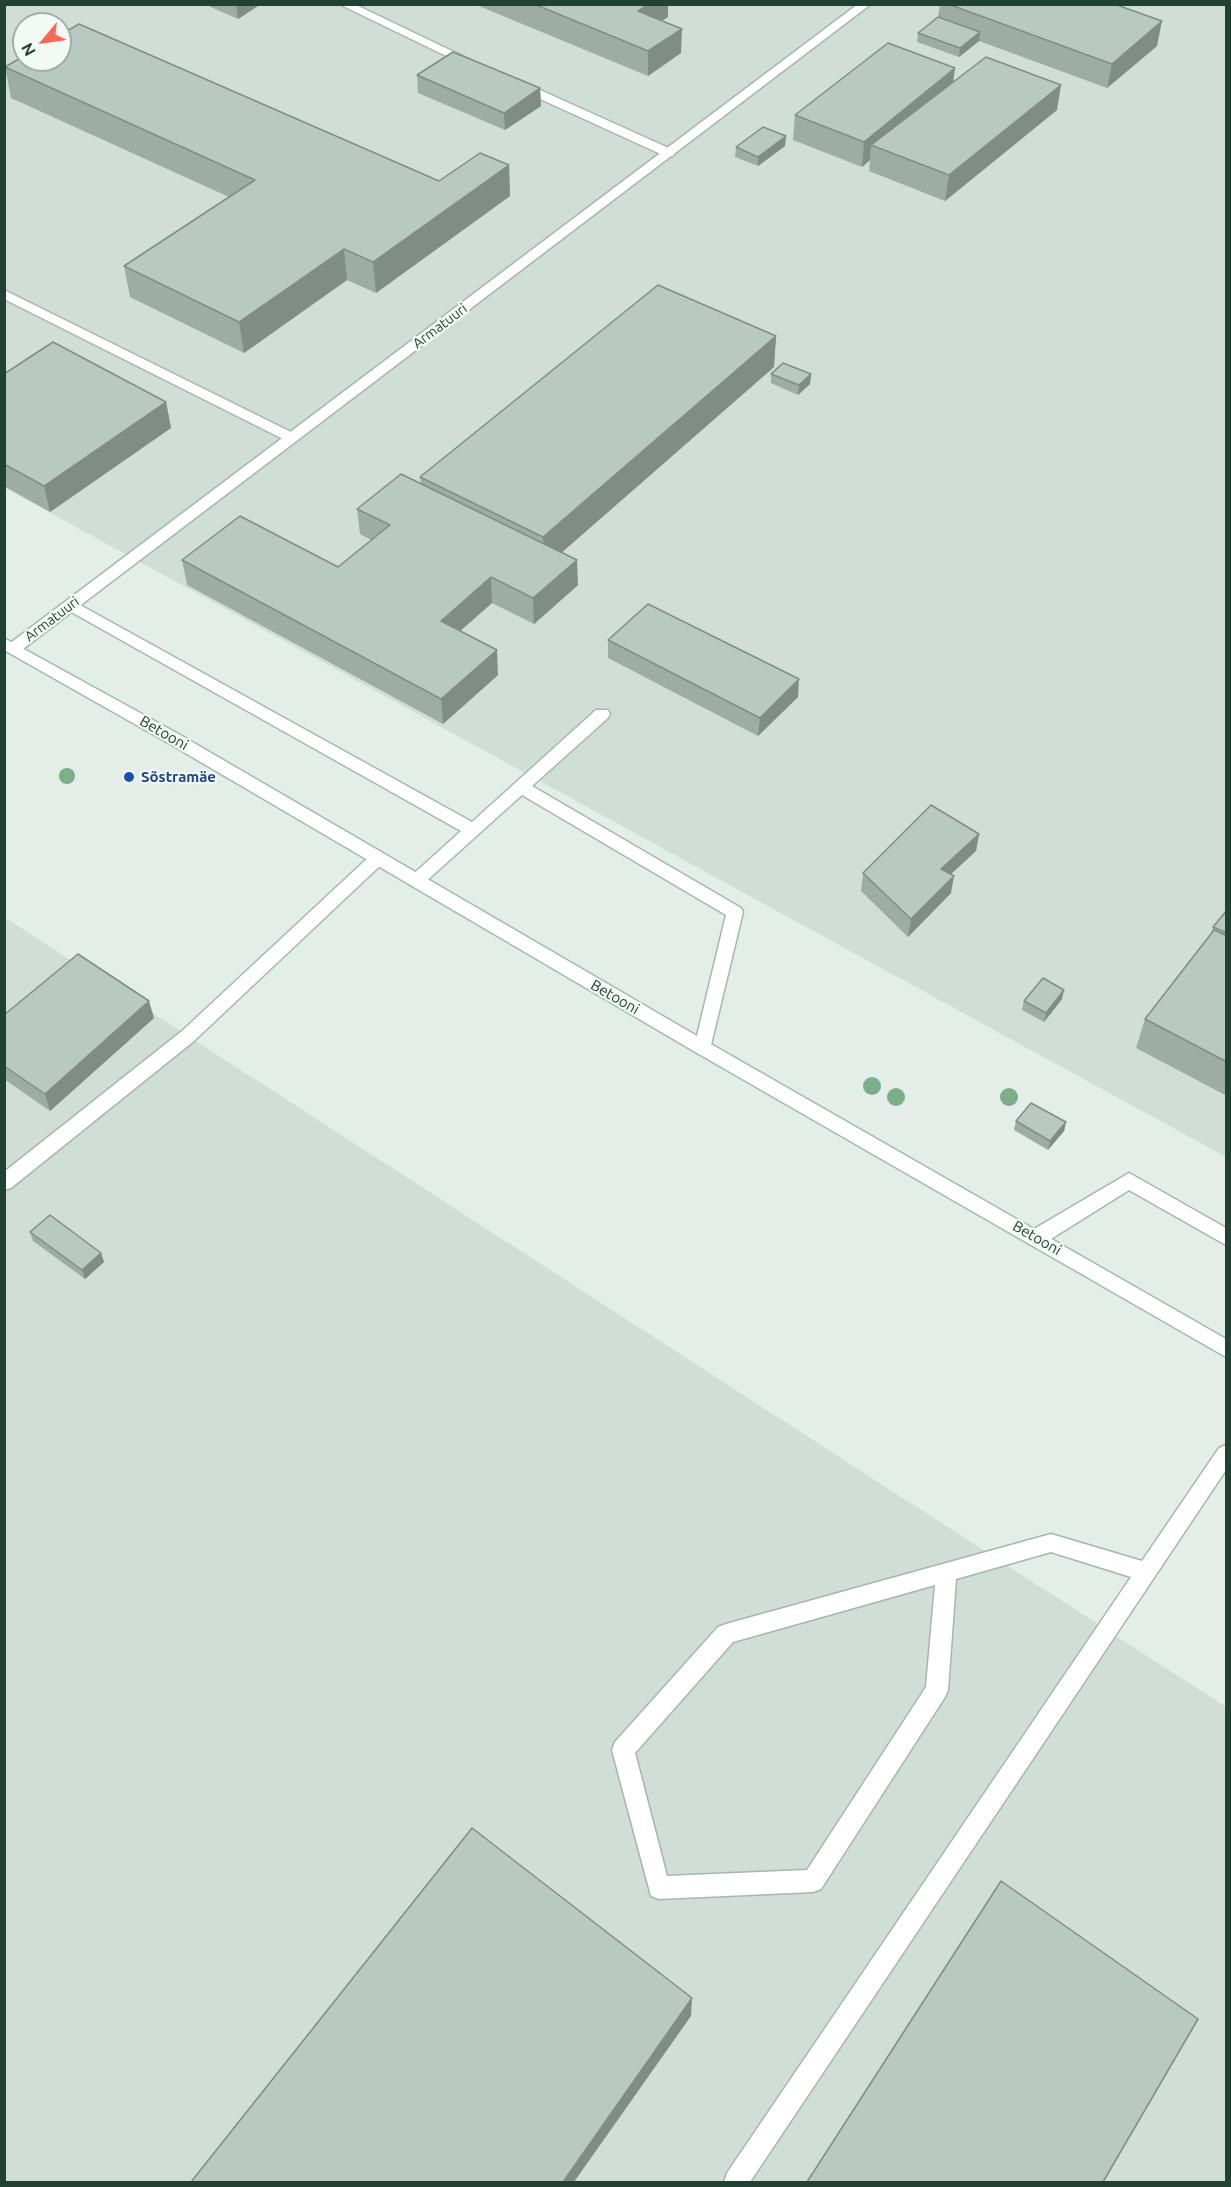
<!DOCTYPE html>
<meta charset="utf-8">
<style>
body{margin:0}
#map{position:relative;width:1231px;height:2187px;overflow:hidden;background:#e2eee7;font-family:Ubuntu,sans-serif}
canvas{display:block}
.frame{position:absolute;inset:0;border:6px solid #204134;pointer-events:none}
.north{position:absolute;left:12px;top:12px;width:60px;height:60px;box-sizing:border-box;background:#f3faf6;border:2px solid #9fb0a8;border-radius:50%;rotate:241deg;font-size:16px;font-weight:700;line-height:24px;text-align:center;color:#204134}
.north::after{content:'';display:block;margin:auto;width:21px;height:27px;background:#fe6750;clip-path:polygon(50% 0,100% 100%,50% 72%,0 100%)}
</style>
<div id="map">
<canvas width="1231" height="2187"></canvas>
<div class="frame"></div>
<div class="north">N</div>
</div>
<script>
const context = document.querySelector('canvas').getContext('2d');
context.lineJoin = 'round';
function fillPath(path, color) { context.fillStyle = color; context.fill(path, 'evenodd'); }
const poly = rows => new Path2D(rows.map(r => 'M' + r).join(''));
function trace(path, color, width, dash) { context.strokeStyle = color; context.lineWidth = width; context.lineCap = dash ? 'butt' : 'round'; context.setLineDash(dash || []); context.stroke(path); }
function drawText(font, color, halo, rows, align = 'center') {
  context.font = font + ' Ubuntu,sans-serif'; context.lineWidth = 4.5; context.setLineDash([]); context.textBaseline = 'middle'; context.strokeStyle = halo; context.fillStyle = color; for (const [text, x, y, turn = 0] of rows) {
    context.save(); context.translate(x, y); context.rotate((+turn || 0) * Math.PI / 180); context.textAlign = isNaN(turn) ? turn : align; if (halo) context.strokeText(text, 0, 0); context.fillText(text, 0, 0); context.restore();
  }
}
fillPath(poly([
 [4,5,1226,5,1226,1157,5,488],
 [24,24,60,24,60,60,24,60],
 [4,917,1226,1707,1226,2182,5,2182]
]), '#d0ded6');
const lane = poly([
 [339,4,354,4,479,64,473,68,469,67,339,4],
 [518,80,673,150,675,153,673,156,665,156,514,87,514,81,518,80],
 [4,290,297,435,299,438,292,442,287,441,4,299,4,290],
 [71,600,472,822,596,710,608,710,610,714,608,718,532,786,741,908,743,912,709,1053,703,1055,697,1053,694,1048,726,915,522,795,422,885,416,887,410,885,408,881,410,877,461,831,66,609,63,605,71,600],
 [377,853,383,855,385,859,383,863,194,1041,11,1188,4,1190,4,1172,182,1031,371,855,377,853],
 [1129,1173,1226,1228,1226,1245,1129,1190,1043,1244,1036,1246,1029,1244,1027,1238,1029,1232,1129,1173],
 [1226,1445,1226,1470,750,2182,724,2182,727,2173,1131,1577,1051,1552,956,1579,948,1690,945,1697,821,1889,813,1892,659,1899,651,1896,612,1750,615,1742,718,1627,726,1624,1051,1534,1142,1561,1219,1448,1226,1445],
 [935,1585,926,1687,807,1870,667,1876,635,1753,733,1642,935,1585]
]);
const street = poly([
 [858,4,871,4,19,652,9,652,6,648,9,644,858,4]
]);
const secondary = poly([
 [4,638,182,736,709,1043,1226,1339,1226,1357,697,1053,170,744,4,650,4,638]
]);
trace(lane, '#a4b7ae', 3);
trace(street, '#a4b7ae', 3);
trace(secondary, '#9fbaae', 3);
fillPath(lane, '#fff');
fillPath(street, '#fff');
fillPath(secondary, '#fff');
context.fillStyle = '#7baf8a';
for (const [x, y, r] of [
 [67,776,8],
 [872,1086,9],
 [896,1097,9],
 [1009,1097,9]
]) { context.beginPath(); context.arc(x, y, r, 0, 2 * Math.PI); context.fill(); }
fillPath(poly([
 [204,4,261,4,238,19],
 [474,4,668,4,668,17,661,21,681,53,648,76],
 [940,4,1114,4,1157,46,1107,88,979,41,959,57,917,42,918,33,938,17],
 [5,67,439,181,509,165,510,196,376,293,347,280,244,353,130,297,124,266,229,197,11,98],
 [417,75,540,88,541,106,505,130,418,93],
 [953,82,1057,110,945,201,869,171,870,160,862,167,793,140,795,115],
 [785,146,758,166,735,157,736,147],
 [776,336,774,367,562,552,578,585,534,624,492,603,460,631,498,675,443,724,187,585,182,560,338,567,371,540,360,534,357,509,421,483,420,477],
 [4,374,166,402,171,428,50,512,4,486],
 [771,374,811,374,810,384,798,395,771,383],
 [608,640,798,697,758,736,608,658],
 [979,834,976,851,951,874,951,893,908,937,861,891,863,873],
 [1227,910,1227,1096,1136,1048,1145,1019,1211,934,1213,927],
 [1062,999,1044,1022,1022,1010,1024,1001],
 [4,1015,154,1018,50,1111,4,1079],
 [1016,1121,1066,1122,1064,1131,1048,1150,1014,1130],
 [30,1232,101,1253,104,1262,85,1279,33,1241]
]), '#9dada5');
fillPath(poly([
 [236,4,261,4,238,19],
 [649,4,668,4,668,17,638,36,638,11],
 [1162,21,1157,46,1107,88,1112,64],
 [682,29,681,53,648,76,648,51],
 [980,32,979,41,959,57,960,48],
 [955,68,952,92,871,145,870,160,862,167,864,142],
 [1061,85,1057,110,945,201,949,175],
 [540,88,541,106,505,130,504,113],
 [786,136,785,146,758,166,758,157],
 [509,165,510,196,376,293,373,262],
 [344,249,347,280,244,353,239,322],
 [776,336,774,367,544,568,543,537],
 [811,374,810,384,798,395,799,385],
 [166,402,171,428,50,512,44,486],
 [577,560,578,585,534,624,533,598],
 [491,577,492,603,443,646,441,621],
 [497,650,498,675,443,724,441,699],
 [799,679,798,697,758,736,760,718],
 [979,834,976,851,938,886,941,869],
 [954,876,951,893,908,937,911,919],
 [1064,990,1062,999,1044,1022,1046,1013],
 [149,1001,154,1018,50,1111,45,1094],
 [1066,1122,1064,1131,1048,1150,1050,1141],
 [101,1253,104,1262,85,1279,82,1270],
 [692,1998,691,2016,574,2182,563,2182]
]), '#808d86');
const building = poly([
 [534,4,649,4,638,11,682,29,648,51,534,4],
 [948,4,1114,4,1162,21,1112,64,948,4],
 [938,17,980,32,960,48,918,33,938,17],
 [79,24,439,181,480,153,509,165,373,262,344,249,239,322,124,266,255,180,5,67,24,56,24,60,60,60,60,35,79,24],
 [888,43,955,68,864,142,795,115,888,43],
 [453,52,540,88,504,113,417,75,453,52],
 [986,57,1061,85,949,175,871,145,986,57],
 [763,127,786,136,758,157,736,147,763,127],
 [658,285,776,336,543,537,420,477,658,285],
 [53,342,166,402,44,486,4,464,4,374,53,342],
 [783,363,811,374,799,385,771,374,783,363],
 [401,474,577,560,533,598,491,577,441,621,497,650,441,699,182,560,240,516,338,567,390,525,357,509,401,474],
 [648,604,799,679,760,718,608,640,648,604],
 [931,805,979,834,941,869,954,876,911,919,863,873,931,805],
 [1227,910,1227,933,1213,927,1227,910],
 [1214,930,1227,936,1227,1062,1145,1019,1214,930],
 [78,954,149,1001,45,1094,4,1066,4,1015,78,954],
 [1043,978,1064,990,1046,1013,1024,1001,1043,978],
 [1031,1103,1066,1122,1050,1141,1016,1121,1031,1103],
 [50,1215,101,1253,82,1270,30,1232,50,1215],
 [472,1828,692,1998,563,2182,191,2182,472,1828],
 [1001,1881,1198,2019,1103,2182,807,2182,1001,1881]
]);
fillPath(building, '#b7c9c0');
trace(building, '#808d86', 1.5);
for (const [x, y, r, color] of [
 [129,777,6,"#1a4fb4"]
]) { const dot = new Path2D(); dot.arc(x, y, r, 0, 2 * Math.PI); context.fillStyle = color; context.fill(dot); trace(dot, '#f3faf6', 2); }
drawText('14px', '#204134', '#f3faf6', [
 ["Armatuuri",440,326,-37],
 ["Armatuuri",52,619,-37]
]);
drawText('15px', '#204134', '#f3faf6', [
 ["Betooni",164,733,30],
 ["Betooni",615,997,30],
 ["Betooni",1037,1238,30]
]);
drawText('bold 15px', '#164399', '#f3faf6', [
 ["Sõstramäe",141,777]
], 'left');
</script>
